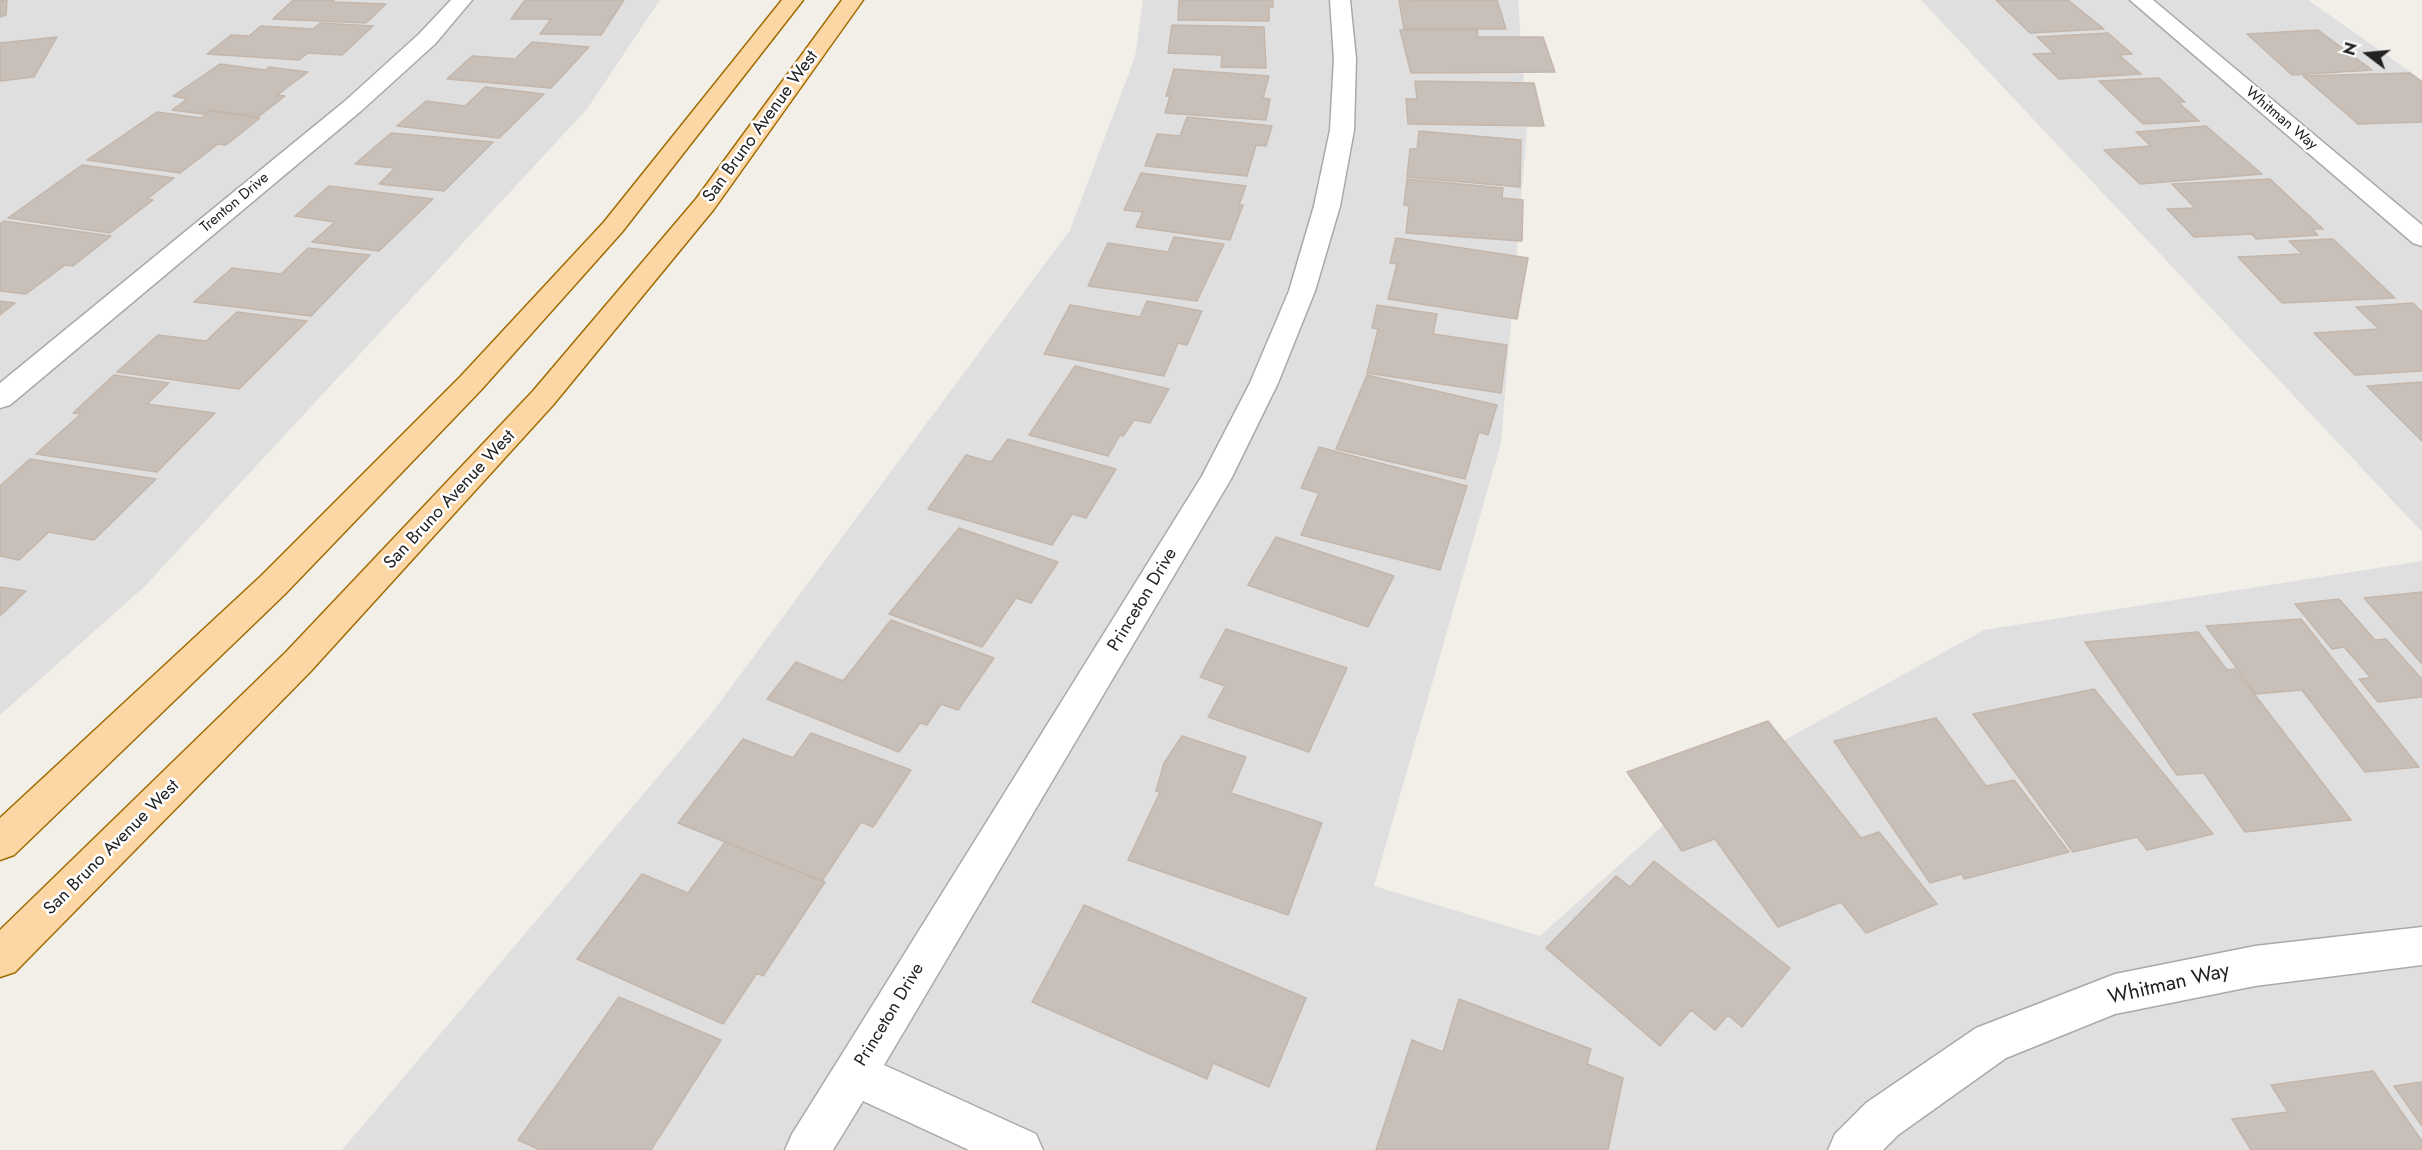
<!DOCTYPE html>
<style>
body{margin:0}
#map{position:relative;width:2422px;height:1150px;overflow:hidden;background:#f2efe9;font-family:Jost,sans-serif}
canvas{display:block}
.north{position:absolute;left:2338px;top:24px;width:60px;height:60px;-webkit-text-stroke:4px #fff;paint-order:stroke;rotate:286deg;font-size:16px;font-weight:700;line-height:24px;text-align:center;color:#222}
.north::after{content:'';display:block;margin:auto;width:21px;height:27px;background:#222;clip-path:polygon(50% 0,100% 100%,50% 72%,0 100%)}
</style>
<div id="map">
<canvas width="2422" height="1150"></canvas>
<div class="north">N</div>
</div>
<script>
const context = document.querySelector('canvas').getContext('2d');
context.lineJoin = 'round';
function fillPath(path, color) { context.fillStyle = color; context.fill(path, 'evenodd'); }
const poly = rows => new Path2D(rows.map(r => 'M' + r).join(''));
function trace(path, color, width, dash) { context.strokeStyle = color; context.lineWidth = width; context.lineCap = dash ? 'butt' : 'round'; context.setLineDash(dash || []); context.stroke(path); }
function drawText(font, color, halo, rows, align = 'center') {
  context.font = font + ' Jost,sans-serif'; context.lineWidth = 5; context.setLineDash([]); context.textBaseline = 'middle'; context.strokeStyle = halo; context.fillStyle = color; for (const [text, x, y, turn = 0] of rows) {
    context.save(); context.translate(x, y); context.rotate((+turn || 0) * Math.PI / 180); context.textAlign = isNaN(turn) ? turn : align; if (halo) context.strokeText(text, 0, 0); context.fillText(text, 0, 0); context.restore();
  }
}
fillPath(poly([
 [0,0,660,0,587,109,144,587,0,715],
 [1143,0,1518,0,1527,128,1501,443,1374,886,1540,936,1716,778,1984,630,2422,561,2422,1150,342,1150,711,714,1070,230,1135,57],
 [1921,0,2308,0,2422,80,2422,532]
]), '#e0dfdf');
const building = poly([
 [7,0,6,15,0,17,0,1,7,0],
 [298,0,334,0,332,2,386,4,366,23,273,19,292,1,298,0],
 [525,0,624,0,601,35,540,34,551,19,511,19,525,0],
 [1179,0,1273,0,1273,7,1269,7,1269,21,1178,20,1179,0],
 [1497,0,1506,29,1404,29,1399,1,1497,0],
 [1996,0,2068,0,2104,29,2030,33,1996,0],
 [320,23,373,26,342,55,308,53,299,60,207,54,231,35,249,36,261,26,313,29,320,23],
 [1172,25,1264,27,1266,68,1221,67,1222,55,1168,53,1172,25],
 [1400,30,1477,30,1478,37,1543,37,1555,72,1411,73,1400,30],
 [2318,30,2372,70,2292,75,2247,34,2318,30],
 [2108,33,2132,54,2119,55,2141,74,2059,79,2033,54,2054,53,2037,37,2108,33],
 [57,37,34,77,0,81,0,43,57,37],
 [532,42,589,47,551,88,447,79,472,56,515,59,532,42],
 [220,64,265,70,269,67,308,72,277,95,285,96,258,117,210,110,203,114,172,110,187,99,173,96,220,64],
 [1174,69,1269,76,1263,98,1270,99,1266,120,1165,113,1170,96,1166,96,1174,69],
 [2410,73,2422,82,2422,122,2358,124,2303,76,2410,73],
 [2159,78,2185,102,2178,102,2199,121,2143,124,2099,81,2159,78],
 [1415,81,1534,83,1544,126,1408,124,1406,99,1417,99,1415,81],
 [485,87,544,94,499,138,397,126,426,101,465,106,485,87],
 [210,111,260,118,226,145,218,144,180,173,87,160,157,112,201,118,210,111],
 [1187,117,1272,126,1266,146,1256,145,1247,176,1145,166,1157,134,1180,136,1187,117],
 [2206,126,2262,174,2140,184,2104,150,2151,146,2136,132,2206,126],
 [1419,131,1521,140,1520,187,1407,177,1410,149,1417,149,1419,131],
 [391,133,493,142,444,191,379,184,395,168,355,164,391,133],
 [82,165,174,178,147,199,153,200,110,233,8,218,82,165],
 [1141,173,1246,186,1239,205,1243,205,1230,240,1136,227,1143,212,1124,210,1141,173],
 [1407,179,1503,188,1502,198,1523,200,1522,241,1406,233,1409,206,1404,205,1407,179],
 [2270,179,2323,229,2312,229,2318,235,2256,239,2252,234,2194,237,2167,209,2195,208,2172,184,2270,179],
 [329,186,433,199,379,251,312,242,335,222,295,216,329,186],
 [4,221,111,236,73,266,65,265,26,294,0,291,0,224,4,221],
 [1174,237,1224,244,1197,301,1088,286,1108,243,1168,252,1174,237],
 [1396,238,1528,258,1517,319,1388,299,1397,264,1390,263,1396,238],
 [2333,239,2395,298,2282,303,2238,257,2302,254,2289,241,2333,239],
 [308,248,370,255,311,316,194,302,232,268,281,274,308,248],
 [0,301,15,303,0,315,0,301],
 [1147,301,1202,311,1187,345,1178,343,1164,376,1044,354,1070,305,1140,317,1147,301],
 [2413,303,2422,312,2422,371,2355,375,2314,333,2379,329,2356,307,2413,303],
 [1377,305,1437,314,1433,334,1507,345,1501,393,1367,373,1378,329,1372,328,1377,305],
 [237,312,307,321,239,389,117,372,158,335,206,341,237,312],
 [1075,366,1169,389,1150,423,1134,420,1123,436,1120,435,1108,456,1029,435,1075,366],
 [114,375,169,383,147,404,215,413,157,472,36,454,81,414,73,413,114,375],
 [1367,375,1497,405,1488,435,1479,432,1465,479,1336,449,1367,375],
 [2422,382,2422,441,2367,386,2422,382],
 [1008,439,1116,469,1086,518,1072,514,1052,545,928,509,966,455,991,462,1008,439],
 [1319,447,1467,486,1440,570,1301,535,1319,493,1301,488,1319,447],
 [30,459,156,479,94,540,49,532,19,560,0,556,0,486,30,459],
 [959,528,1058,562,1031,603,1016,598,982,647,889,614,959,528],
 [1276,537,1394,576,1368,627,1248,585,1276,537],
 [0,587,26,591,0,616,0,587],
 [2422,592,2422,664,2364,598,2422,592],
 [2339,599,2375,640,2386,639,2422,679,2422,697,2378,702,2359,679,2371,678,2344,647,2332,649,2295,604,2339,599],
 [2301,619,2419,767,2365,772,2302,690,2256,694,2206,626,2301,619],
 [891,620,994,658,958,710,941,704,927,725,920,723,899,752,767,699,796,662,843,681,891,620],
 [1226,629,1347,668,1309,752,1208,717,1225,686,1200,677,1226,629],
 [2198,632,2227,670,2235,669,2351,820,2245,832,2204,773,2177,775,2085,642,2198,632],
 [2094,689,2213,834,2147,850,2137,837,2073,852,1973,714,2094,689],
 [1936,718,1986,786,2014,780,2069,852,1964,879,1962,874,1930,883,1834,741,1936,718],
 [1768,721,1861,838,1879,832,1937,904,1866,933,1841,902,1778,927,1715,839,1682,851,1627,772,1768,721],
 [811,733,911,770,873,827,861,822,822,881,678,823,743,739,793,758,811,733],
 [1182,736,1246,757,1231,793,1322,823,1288,915,1128,860,1160,792,1156,791,1164,763,1182,736],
 [725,842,825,882,763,976,757,973,723,1024,577,959,642,874,688,893,725,842],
 [1654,861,1790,968,1742,1027,1728,1015,1715,1030,1691,1010,1660,1046,1546,948,1616,876,1630,887,1654,861],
 [1084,905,1306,998,1269,1087,1213,1063,1207,1079,1032,1002,1084,905],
 [619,997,721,1040,651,1150,540,1150,518,1140,619,997],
 [1459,999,1591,1049,1587,1064,1623,1078,1608,1150,1376,1150,1412,1040,1443,1052,1459,999],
 [2373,1071,2422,1141,2422,1150,2251,1150,2232,1119,2288,1112,2271,1085,2373,1071],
 [2422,1082,2422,1126,2394,1086,2422,1082]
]);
fillPath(building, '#c7bfb8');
trace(building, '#c4b6ab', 1.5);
const minor = poly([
 [451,0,472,0,435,44,361,111,10,405,0,408,0,383,345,101,419,34,451,0],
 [1330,0,1350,0,1356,59,1354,130,1340,206,1315,291,1278,383,1231,479,884,1065,1036,1134,1043,1150,969,1150,863,1101,833,1150,785,1150,792,1134,839,1059,1202,476,1250,383,1289,291,1314,206,1330,130,1334,59,1330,0],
 [2130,0,2153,0,2422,225,2422,246,2413,243,2130,0],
 [2422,927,2422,965,2255,986,2115,1014,2006,1058,1898,1135,1883,1150,1828,1150,1835,1134,1866,1103,1976,1028,2115,974,2255,946,2422,927]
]);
const major = poly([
 [782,0,803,0,622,232,481,390,285,594,14,855,0,860,0,818,261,576,461,376,604,222,782,0],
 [842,0,863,0,714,209,553,405,310,672,15,972,0,977,0,930,286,652,533,391,696,199,842,0]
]);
trace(minor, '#a9a9a9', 3);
trace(major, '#a06b00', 3);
fillPath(minor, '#fff');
fillPath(major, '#fcd6a4');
drawText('15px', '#222', '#fff', [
 ["Whitman Way",2281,119,40],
 ["Trenton Drive",235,203,-40]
]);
drawText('18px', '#222', '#fff', [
 ["San Bruno Avenue West",761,127,-54],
 ["San Bruno Avenue West",450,500,-47],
 ["Princeton Drive",1143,600,-59],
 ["San Bruno Avenue West",112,848,-45],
 ["Princeton Drive",890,1015,-59]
]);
drawText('21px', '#222', '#fff', [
 ["Whitman Way",2169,985,-13]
]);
</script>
